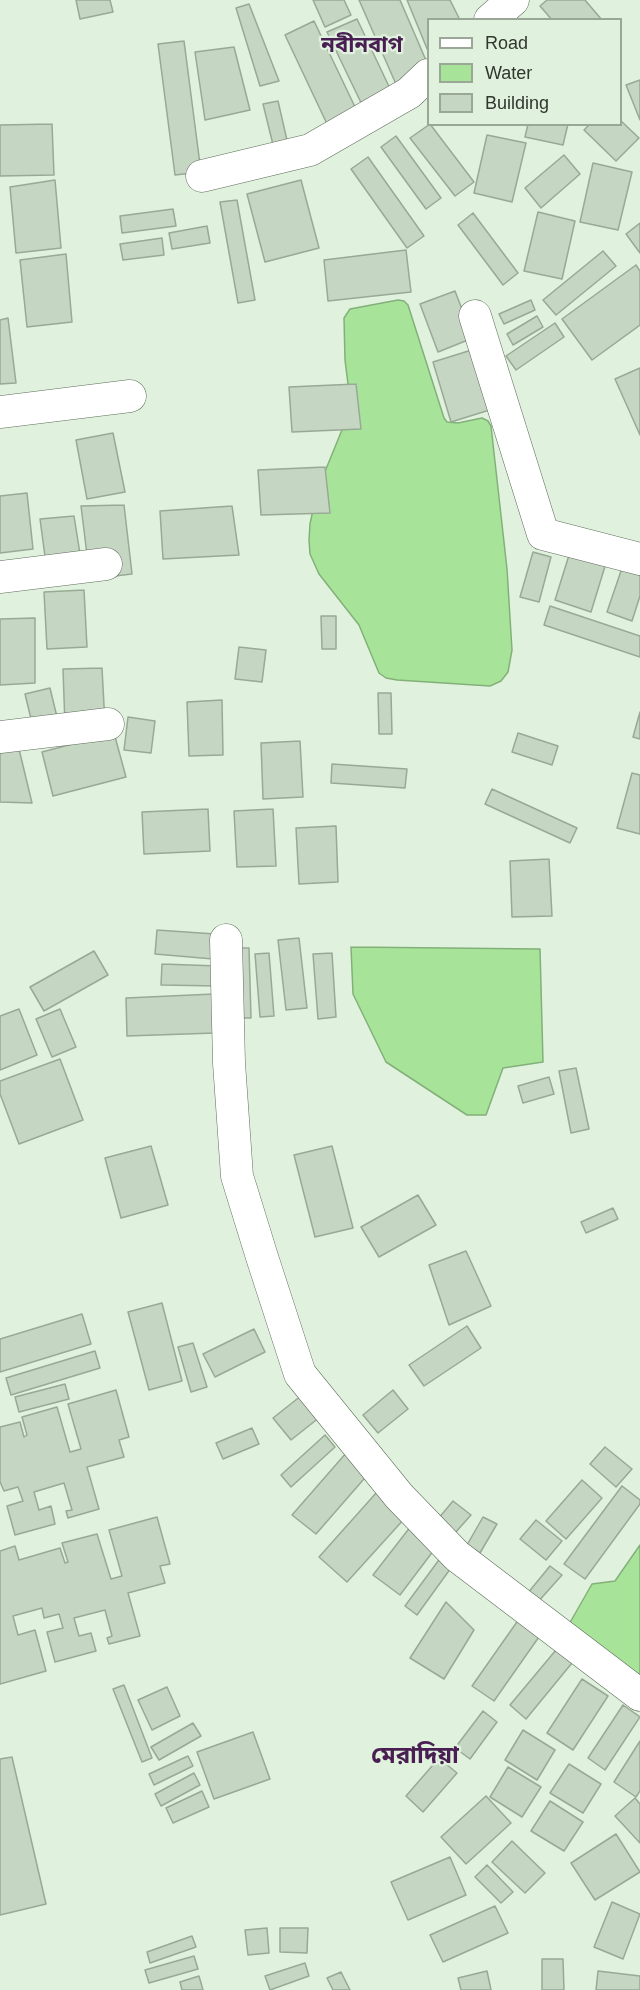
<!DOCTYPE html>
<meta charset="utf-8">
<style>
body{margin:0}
#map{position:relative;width:640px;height:1990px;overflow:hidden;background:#e0f2dd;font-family:Helvetica,sans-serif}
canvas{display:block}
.legend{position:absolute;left:427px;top:18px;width:195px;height:108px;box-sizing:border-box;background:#e0f2dd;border:2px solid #9aa797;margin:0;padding:8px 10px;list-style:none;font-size:18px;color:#30372f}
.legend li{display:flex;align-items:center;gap:12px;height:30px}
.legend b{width:30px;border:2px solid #9aa797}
</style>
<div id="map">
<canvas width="640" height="1990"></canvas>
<ul class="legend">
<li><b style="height:8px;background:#fff"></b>Road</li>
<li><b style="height:16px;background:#a7e49a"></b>Water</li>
<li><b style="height:16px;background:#c5d6c2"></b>Building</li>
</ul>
</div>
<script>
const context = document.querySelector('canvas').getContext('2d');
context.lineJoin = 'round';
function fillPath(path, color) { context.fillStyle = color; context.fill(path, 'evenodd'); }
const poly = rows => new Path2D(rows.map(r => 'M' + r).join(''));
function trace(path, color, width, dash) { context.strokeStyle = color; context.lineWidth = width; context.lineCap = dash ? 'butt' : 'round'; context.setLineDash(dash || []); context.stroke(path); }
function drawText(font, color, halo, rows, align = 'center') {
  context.font = font + ' Helvetica,"Noto Sans Bengali",sans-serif'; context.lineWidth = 4.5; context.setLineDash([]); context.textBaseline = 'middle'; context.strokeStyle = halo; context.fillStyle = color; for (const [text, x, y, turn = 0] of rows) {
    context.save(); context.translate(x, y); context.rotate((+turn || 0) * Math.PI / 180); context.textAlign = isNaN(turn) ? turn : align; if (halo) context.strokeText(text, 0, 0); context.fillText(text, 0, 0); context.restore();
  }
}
const water = poly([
 [398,300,404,301,408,305,444,418,447,422,458,423,482,418,488,421,491,426,507,569,512,650,508,672,501,681,490,686,397,680,386,678,379,673,359,625,319,574,310,554,309,540,310,524,317,491,344,425,349,392,345,360,344,318,350,309,398,300],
 [351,947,540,949,543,1062,503,1068,486,1115,467,1115,386,1062,353,994,351,947],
 [640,1545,640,1675,623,1670,568,1626,592,1584,615,1581,640,1545]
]);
fillPath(water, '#a7e49a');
trace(water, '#83b07a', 1.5);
const building = poly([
 [76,0,110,0,113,12,80,19,76,0],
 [313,0,344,0,351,15,325,27,313,0],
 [359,0,400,0,428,65,399,91,359,0],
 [407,0,450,0,460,20,428,20,428,51,407,0],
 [547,0,585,0,602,20,552,20,540,6,547,0],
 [249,4,279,81,260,86,236,8,249,4],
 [357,19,394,97,365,111,327,32,357,19],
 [314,21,366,130,336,143,285,35,314,21],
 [184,41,201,172,175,175,158,44,184,41],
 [234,47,250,110,205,120,195,52,234,47],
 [640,80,640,120,626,85,640,80],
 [278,101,292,162,278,165,263,104,278,101],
 [620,120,639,138,616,161,584,130,590,124,620,124,620,120],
 [52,124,54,175,0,176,0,125,52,124],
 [430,124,474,182,455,196,410,138,430,124],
 [528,124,568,124,563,145,525,137,528,124],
 [487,135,526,143,512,202,474,193,487,135],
 [396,136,441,198,426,209,381,147,396,136],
 [564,155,580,174,541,208,525,188,564,155],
 [368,157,424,236,407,248,351,169,368,157],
 [593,163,632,172,618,230,580,222,593,163],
 [55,180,61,248,16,253,10,187,55,180],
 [301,180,319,248,265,262,247,194,301,180],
 [237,200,255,300,238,303,220,202,237,200],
 [173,209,176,226,122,233,120,216,173,209],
 [538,212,575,221,562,279,524,271,538,212],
 [473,213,518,273,503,285,458,225,473,213],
 [640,223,640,253,626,234,640,223],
 [207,226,210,243,172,249,169,233,207,226],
 [162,238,164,255,123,260,120,244,162,238],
 [406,250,411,292,328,301,324,260,406,250],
 [603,251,616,266,556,315,543,300,603,251],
 [66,254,72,322,27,327,20,260,66,254],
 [636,265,640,271,640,325,592,360,562,319,636,265],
 [455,291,473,338,438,352,420,304,455,291],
 [531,300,535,310,504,324,499,314,531,300],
 [537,316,543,327,513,345,507,334,537,316],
 [8,318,16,383,0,384,0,320,8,318],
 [555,323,564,337,516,370,506,356,555,323],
 [478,348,496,408,451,422,433,362,478,348],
 [640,368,640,435,615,379,640,368],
 [356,384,361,429,292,432,289,387,356,384],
 [113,433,125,492,87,499,76,440,113,433],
 [325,467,330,513,261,515,258,470,325,467],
 [27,493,33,549,0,553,0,496,27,493],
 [124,505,132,574,90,579,81,506,124,505],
 [232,506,239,555,163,559,160,511,232,506],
 [74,516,81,560,46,564,40,519,74,516],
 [533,552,551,557,539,602,520,597,533,552],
 [570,552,606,563,591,612,555,600,570,552],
 [622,568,640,574,640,596,632,621,607,612,622,568],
 [84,590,87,647,47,649,44,592,84,590],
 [550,606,640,636,640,657,544,625,550,606],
 [321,616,336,616,336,649,322,649,321,616],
 [35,618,35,683,0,685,0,619,35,618],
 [239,647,266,650,262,682,235,679,239,647],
 [102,668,105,724,65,726,63,669,102,668],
 [50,688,57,717,32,723,25,694,50,688],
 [378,693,391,693,392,734,379,734,378,693],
 [222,700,223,755,189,756,187,702,222,700],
 [640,712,640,739,633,737,640,712],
 [128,717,155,721,151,753,124,750,128,717],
 [114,733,126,777,53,796,42,752,114,733],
 [518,733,558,746,552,765,512,752,518,733],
 [300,741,303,797,263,799,261,743,300,741],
 [19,749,32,803,0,802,0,752,19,749],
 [332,764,407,769,405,788,331,783,332,764],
 [632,773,640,775,640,834,617,828,632,773],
 [492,789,577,828,570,843,485,804,492,789],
 [208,809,210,851,144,854,142,812,208,809],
 [273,809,276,866,237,867,234,811,273,809],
 [336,826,338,882,299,884,296,828,336,826],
 [549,859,552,916,512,917,510,861,549,859],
 [157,930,215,934,213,959,155,954,157,930],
 [299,938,307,1008,286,1010,278,940,299,938],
 [232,948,249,948,251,1018,234,1018,232,948],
 [94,951,108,975,44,1011,30,987,94,951],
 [269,953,274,1016,260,1017,255,954,269,953],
 [332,953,336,1017,318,1019,313,954,332,953],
 [162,964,218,966,218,986,161,985,162,964],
 [214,994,215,1033,127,1036,126,998,214,994],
 [19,1009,37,1055,0,1070,0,1016,19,1009],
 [60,1009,76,1047,52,1057,36,1019,60,1009],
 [60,1059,83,1120,19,1144,0,1094,0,1081,60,1059],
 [576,1068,589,1129,571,1133,559,1071,576,1068],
 [549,1077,554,1094,523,1103,518,1086,549,1077],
 [151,1146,168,1205,121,1218,105,1158,151,1146],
 [332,1146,353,1228,315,1237,294,1155,332,1146],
 [418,1195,436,1225,379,1257,361,1227,418,1195],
 [613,1208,618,1219,586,1233,581,1222,613,1208],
 [466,1251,491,1306,449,1325,429,1265,466,1251],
 [162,1303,182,1381,149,1390,128,1312,162,1303],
 [82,1314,91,1344,0,1372,0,1339,82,1314],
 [467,1326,481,1348,424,1386,409,1365,467,1326],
 [254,1329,265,1352,215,1377,203,1354,254,1329],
 [193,1343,207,1387,191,1392,178,1347,193,1343],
 [95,1351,100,1368,11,1395,6,1378,95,1351],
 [65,1384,69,1399,19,1412,15,1397,65,1384],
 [116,1390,129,1437,119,1440,124,1457,87,1467,99,1509,68,1518,66,1511,72,1510,64,1483,34,1492,39,1510,51,1506,55,1524,15,1535,7,1506,23,1501,18,1487,4,1491,0,1482,0,1427,20,1422,24,1437,27,1435,22,1417,57,1407,70,1452,81,1449,68,1404,116,1390],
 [393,1390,408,1409,378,1433,363,1415,393,1390],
 [302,1395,320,1417,291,1440,273,1418,302,1395],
 [252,1428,259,1444,223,1459,216,1443,252,1428],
 [325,1435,335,1447,291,1487,281,1475,325,1435],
 [605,1447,632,1469,616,1487,590,1464,605,1447],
 [347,1452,370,1472,316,1534,292,1515,347,1452],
 [582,1480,602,1498,566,1539,546,1521,582,1480],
 [622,1486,640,1500,640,1504,585,1579,564,1564,622,1486],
 [377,1492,405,1518,347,1582,319,1557,377,1492],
 [453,1501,471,1515,455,1533,438,1519,453,1501],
 [157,1517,170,1564,160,1566,165,1583,128,1593,140,1636,109,1644,107,1638,112,1636,105,1610,74,1618,79,1636,91,1633,96,1651,55,1662,47,1632,63,1628,59,1614,44,1618,42,1608,13,1616,18,1635,35,1630,46,1671,0,1684,0,1551,15,1546,19,1560,60,1548,65,1563,68,1562,62,1543,97,1534,111,1579,122,1576,109,1530,157,1517],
 [483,1517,497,1524,480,1553,467,1545,483,1517],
 [536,1520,562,1541,546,1560,520,1539,536,1520],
 [411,1526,437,1546,400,1595,373,1575,411,1526],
 [444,1553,456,1561,417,1615,405,1606,444,1553],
 [550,1566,562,1575,537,1603,527,1594,550,1566],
 [446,1602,474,1630,444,1679,410,1658,446,1602],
 [519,1619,541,1634,494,1701,472,1686,519,1619],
 [556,1650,572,1663,526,1719,510,1705,556,1650],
 [582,1679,608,1696,573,1750,547,1733,582,1679],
 [124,1685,152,1758,142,1762,113,1689,124,1685],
 [167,1687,180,1716,152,1730,138,1700,167,1687],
 [623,1705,640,1717,605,1770,588,1758,623,1705],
 [483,1711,497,1722,470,1759,455,1748,483,1711],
 [193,1723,201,1736,159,1760,151,1747,193,1723],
 [523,1730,555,1750,537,1780,505,1760,523,1730],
 [253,1732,270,1779,214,1799,197,1752,253,1732],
 [640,1741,640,1791,636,1797,614,1782,640,1741],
 [188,1756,193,1766,154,1785,149,1774,188,1756],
 [12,1757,46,1904,0,1915,0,1759,12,1757],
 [439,1758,457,1773,423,1812,406,1796,439,1758],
 [569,1764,601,1784,583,1813,550,1793,569,1764],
 [508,1767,541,1787,522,1817,490,1797,508,1767],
 [194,1773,200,1785,161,1806,155,1794,194,1773],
 [202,1791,209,1807,173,1823,166,1808,202,1791],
 [486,1796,511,1823,466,1864,441,1837,486,1796],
 [635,1798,640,1804,640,1843,615,1816,635,1798],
 [550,1801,583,1822,564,1851,531,1831,550,1801],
 [616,1834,640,1872,595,1900,571,1863,616,1834],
 [512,1841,545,1873,525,1893,492,1862,512,1841],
 [450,1857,466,1895,408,1920,391,1882,450,1857],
 [487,1865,513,1892,501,1903,475,1877,487,1865],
 [612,1902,640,1914,623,1959,594,1947,612,1902],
 [495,1906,508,1933,443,1962,430,1935,495,1906],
 [267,1928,269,1953,248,1955,245,1930,267,1928],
 [280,1928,308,1928,307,1953,280,1952,280,1928],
 [192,1936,196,1947,150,1963,147,1952,192,1936],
 [194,1956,198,1969,149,1983,145,1970,194,1956],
 [542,1959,563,1959,564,1990,542,1990,542,1959],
 [305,1963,309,1976,270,1990,265,1976,305,1963],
 [487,1971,491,1990,461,1990,458,1978,487,1971],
 [598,1971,640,1976,640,1990,596,1990,598,1971],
 [341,1972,350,1990,333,1990,327,1978,341,1972],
 [199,1976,203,1990,182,1990,180,1982,199,1976]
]);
fillPath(building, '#c5d6c2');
trace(building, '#98a995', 1.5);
const street = poly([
 [490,20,513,0],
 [202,176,310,150,409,93,428,75],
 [475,316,543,534,640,559],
 [0,412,130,396],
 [0,577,106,564],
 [0,737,108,724],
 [226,940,229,1063,237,1176,262,1257,300,1374,399,1496,457,1556,640,1695]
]);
trace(street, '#5e6d5b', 33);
trace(street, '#fff', 32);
drawText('bold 22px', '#491f53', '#e0f2dd', [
 ["নবীনবাগ",362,46]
]);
drawText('bold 24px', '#491f53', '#e0f2dd', [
 ["মেরাদিয়া",415,1756]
]);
</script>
